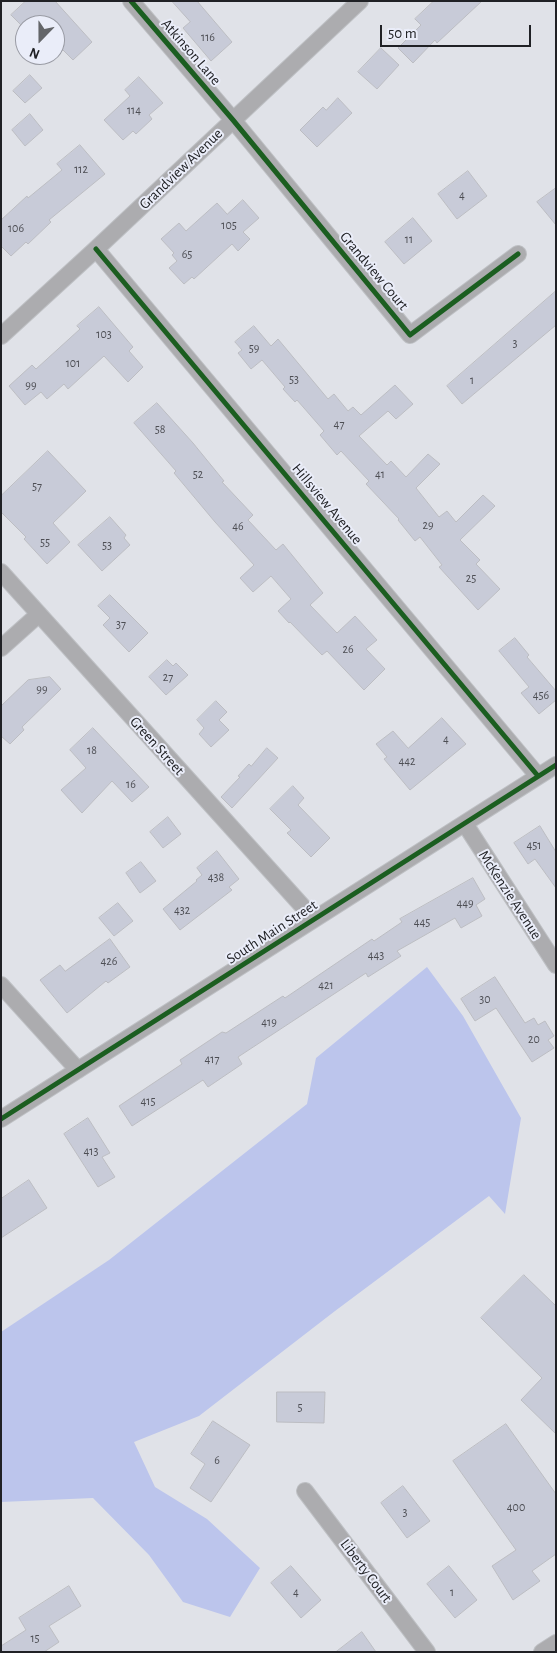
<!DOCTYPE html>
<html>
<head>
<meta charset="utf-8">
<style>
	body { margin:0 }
	#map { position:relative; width:557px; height:1653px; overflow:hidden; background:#e0e2e8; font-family:"Alegreya Sans",sans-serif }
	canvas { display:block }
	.frame { position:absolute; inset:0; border:2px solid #202125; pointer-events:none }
	.north { position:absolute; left:15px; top:15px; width:50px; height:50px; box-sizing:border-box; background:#eaedf9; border:1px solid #999ba4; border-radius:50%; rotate:202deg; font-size:14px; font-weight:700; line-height:20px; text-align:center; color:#202125 }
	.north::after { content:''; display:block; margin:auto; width:18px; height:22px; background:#636569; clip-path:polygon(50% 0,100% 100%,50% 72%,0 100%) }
	.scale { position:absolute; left:380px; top:25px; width:151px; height:22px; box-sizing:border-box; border:2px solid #202125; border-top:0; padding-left:6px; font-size:15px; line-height:18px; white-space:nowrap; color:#202125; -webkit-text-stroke:4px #eaedf9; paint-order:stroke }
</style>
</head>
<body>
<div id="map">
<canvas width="557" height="1653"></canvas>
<div class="frame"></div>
<div class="north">N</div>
<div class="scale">50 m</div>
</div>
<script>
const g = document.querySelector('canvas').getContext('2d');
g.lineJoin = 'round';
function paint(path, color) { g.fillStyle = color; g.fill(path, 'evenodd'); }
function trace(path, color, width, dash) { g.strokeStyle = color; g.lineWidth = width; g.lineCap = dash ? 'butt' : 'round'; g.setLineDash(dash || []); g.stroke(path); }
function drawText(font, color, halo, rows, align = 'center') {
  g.font = font + ' "Alegreya Sans",sans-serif'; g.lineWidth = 4; g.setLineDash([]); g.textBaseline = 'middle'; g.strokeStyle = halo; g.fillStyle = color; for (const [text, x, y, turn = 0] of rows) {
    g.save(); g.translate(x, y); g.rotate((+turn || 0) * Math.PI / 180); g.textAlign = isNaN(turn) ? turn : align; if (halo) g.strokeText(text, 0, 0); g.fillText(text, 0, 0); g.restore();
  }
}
paint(new Path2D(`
	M427 967 463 1016 521 1118 505 1214 489 1196 335 1311 199 1416 134 1442 155 1487 207 1519 260 1568 230 1617 183 1602 149 1555 93 1498 1 1502V1332L109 1260 307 1104 316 1058Z`), '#bcc5ec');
const building = new Path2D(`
	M26 1H55L92 42 73 60 63 50 53 59 49 55H55V25H25V29L11 15Z
	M172 1H197L232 42 211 61 183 28 190 22Z
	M434 1H482L437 43 435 40 413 63 398 48 421 25 415 19Z
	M381 48 399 65 377 89 358 72Z
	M30 75 42 88 25 103 13 91Z
	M139 77 163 103 149 115 152 119 136 134 133 131 123 140 104 120 130 96 125 90Z
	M338 98 352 113 317 147 300 130 323 107 326 110Z
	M30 114 43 130 25 146 12 130Z
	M80 145 105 174 49 220 51 222 28 244 26 242 11 256 1 246V220L27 196 28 198 62 170 57 164Z
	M468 171 487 196 457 219 438 194Z
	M556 188V225L537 202Z
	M243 200 259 218 243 232 250 239 238 251 232 244 194 279 192 277 184 284 169 268 177 261 172 255 174 253 161 239 179 223 186 231 217 203 227 214Z
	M413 218 432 241 404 264 385 242Z
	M556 291V325L462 404 447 386Z
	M99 307 133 347 129 351 143 367 128 382 104 356 68 389 64 384 47 399 41 392 25 405 9 386 32 365 36 369 80 329 77 326Z
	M254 326 271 346 278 339 328 399 334 394 348 411 353 407 361 415 395 385 413 404 396 419 388 411 359 436 387 465 391 461 406 477 428 454 440 464 416 488 439 517 447 511 456 522 483 495 495 506 460 540 480 560 476 564 500 589 478 610 439 567 442 565 420 537 415 541 398 520 399 519 366 484 369 481 341 451 337 455 320 435 324 431 297 400 295 402 283 389 285 387 262 360 251 369 238 353 242 350 235 342Z
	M157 403 193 443 224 481 222 482 253 515 248 520 276 550 283 544 323 593 310 605 337 633 355 616 377 640 366 649 385 669 364 690 327 651 322 655 290 622 289 623 278 611 291 599 271 576 253 592 240 578 254 565 215 522 174 473 176 471 134 423Z
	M48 451 86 491 53 523 70 542 47 564 24 539 26 537 1 512V496Z
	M110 517 126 535 124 538 130 545 102 571 78 545Z
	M110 595 148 633 129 652 103 625 110 618 98 606Z
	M515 638 529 655 527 657 556 691V700L539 714 521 693 529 687 499 651Z
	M167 660 173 666 176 663 188 675 166 695 149 677Z
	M50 677 61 689 22 727 24 730 10 744 1 736V706L28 680Z
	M216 701 227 712 219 720 229 730 211 747 199 734 204 728 197 720Z
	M442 718 466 744 410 790 384 759 387 757 376 744 393 731 408 748Z
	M93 728 149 787 132 802 112 781 82 813 61 790 86 768 70 750Z
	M267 748 278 758 232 808 221 797 240 777 238 776 249 764 251 766Z
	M293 786 304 798 298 805 330 838 311 857 287 833 291 830 270 809Z
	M168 817 181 834 163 848 150 832Z
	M540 826 556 852V888L535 859 528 864 514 843Z
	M217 851 239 879 229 887 232 890 180 930 163 909 197 881 196 880 202 875 197 868Z
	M141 862 156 881 140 893 126 873Z
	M473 878 485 899 476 905 482 916 461 928 455 918 397 951 401 956 368 977 366 973 238 1057 242 1064 208 1087 203 1080 132 1126 119 1106 182 1064 180 1060 222 1032 226 1033 283 996 285 998 372 939 374 941 402 922 400 919Z
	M118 903 133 921 114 936 99 918Z
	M110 939 130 967 108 983 106 981 67 1013 40 980 60 965 65 971Z
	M495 977 525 1023 534 1018 538 1025 545 1021 554 1036 548 1040 554 1048 532 1062 496 1008 475 1021 461 999Z
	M88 1118 110 1153 102 1157 115 1177 98 1187 64 1134Z
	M29 1180 47 1208 1 1238V1199Z
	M524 1275 556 1306V1434L521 1400 542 1378 481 1318Z
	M277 1392H325L324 1423 277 1422Z
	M213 1421 250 1445 211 1502 190 1488 205 1464 191 1454Z
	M506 1424 556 1494V1554L532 1571 540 1581 513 1600 492 1566 516 1550 453 1461Z
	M403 1486 430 1521 407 1538 381 1503Z
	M291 1566 321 1600 301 1618 271 1583Z
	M449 1566 477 1600 455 1618 427 1584Z
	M69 1586 81 1606 49 1626 59 1642 44 1652H1V1646L26 1630 19 1618Z
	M362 1632 376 1652H336Z`);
paint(building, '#c8cbd8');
trace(building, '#bcbdc2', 1);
const minor = new Path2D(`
	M131 1 233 120 410 335 518 254
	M96 249 538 776
	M1 336 96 249 360 1
	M1 572 314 919
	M1 648 39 614
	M465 824 556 965
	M1 985 78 1070
	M1 1119 556 765
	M305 1491 427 1652
	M542 1652 556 1643`);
trace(minor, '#bec0c4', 18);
trace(minor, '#acacaf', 16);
trace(new Path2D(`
	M131 1 233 120 410 335 518 254
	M96 249 538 776
	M1 1119 556 765`), '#1b5e20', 5);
drawText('12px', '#4d4e54', null, [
	["116",208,37],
	["114",134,110],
	["112",81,169],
	["4",462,195],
	["105",229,225],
	["106",16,228],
	["11",409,239],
	["65",187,254],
	["103",104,334],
	["3",515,343],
	["59",254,348],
	["101",73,363],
	["53",294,379],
	["1",472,380],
	["99",31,385],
	["47",339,424],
	["58",160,429],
	["52",198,474],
	["41",380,474],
	["57",37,486],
	["29",428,525],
	["46",238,526],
	["55",45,542],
	["53",107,545],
	["25",471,578],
	["37",121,624],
	["26",348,649],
	["27",168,677],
	["99",42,689],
	["456",541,695],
	["4",446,739],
	["18",92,750],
	["442",407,761],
	["16",131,784],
	["451",534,845],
	["438",216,877],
	["449",465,903],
	["432",182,910],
	["445",422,922],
	["443",376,955],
	["426",109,961],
	["421",326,985],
	["30",485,999],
	["419",269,1022],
	["20",534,1039],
	["417",212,1059],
	["415",148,1101],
	["413",91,1151],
	["5",300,1407],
	["6",217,1460],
	["400",516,1507],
	["3",405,1512],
	["4",296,1592],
	["1",452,1592],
	["15",35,1638]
]);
drawText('15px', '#202125', '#eaedf9', [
	["Atkinson Lane",191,52,49],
	["Grandview Avenue",181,169,-44],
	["Grandview Court",374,271,50],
	["Hillsview Avenue",327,504,50],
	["Green Street",157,746,48],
	["McKenzie Avenue",510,895,57],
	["South Main Street",272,932,-33],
	["Liberty Court",366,1571,53]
]);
</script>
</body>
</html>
